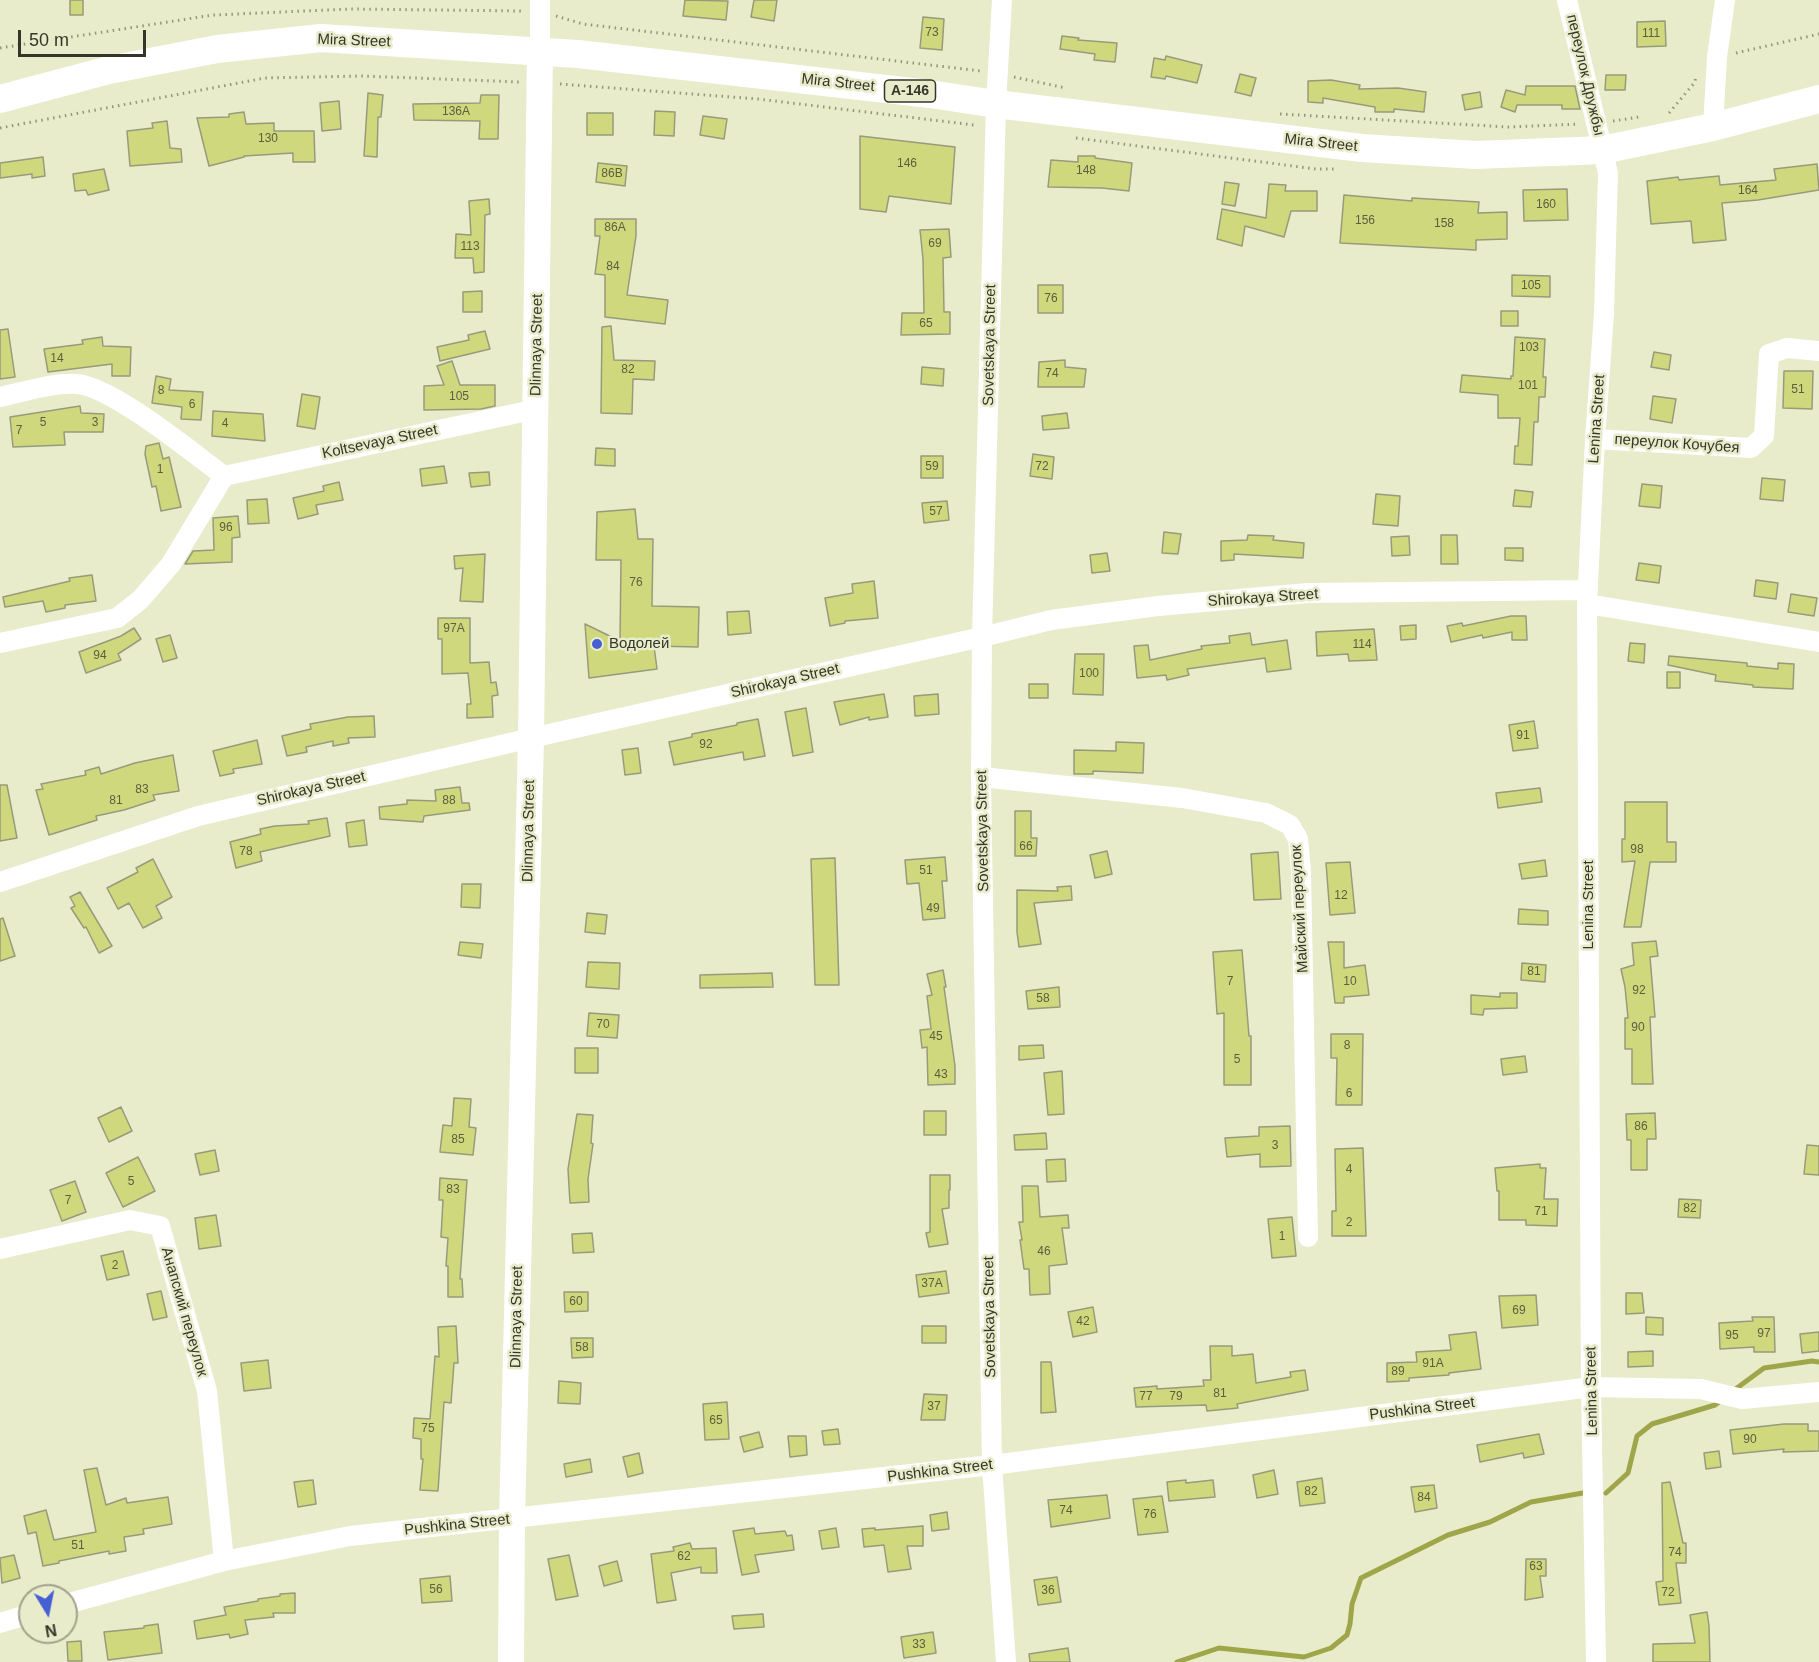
<!DOCTYPE html>
<html>
<head>
<meta charset="utf-8">
<style>
	body { margin:0 }
	#map { position:relative; width:1819px; height:1662px; overflow:hidden; background:#e8ecca; font-family:Helvetica,sans-serif }
	canvas { display:block }
	.north { position:absolute; left:18px; top:1584px; width:60px; height:60px; box-sizing:border-box; background:#e8ecca; border:2px solid #a0a38a; border-radius:50%; rotate:170deg; font-size:16px; font-weight:700; line-height:24px; text-align:center; color:#353629 }
	.north::after { content:''; display:block; margin:auto; width:21px; height:27px; background:#465fd3; clip-path:polygon(50% 0,100% 100%,50% 72%,0 100%) }
	.scale { position:absolute; left:18px; top:30px; width:128px; height:27px; box-sizing:border-box; border:3px solid #353629; border-top:0; padding-left:8px; font-size:18px; line-height:21px; white-space:nowrap; color:#353629; -webkit-text-stroke:4px #e8ecca; paint-order:stroke }
</style>
</head>
<body>
<div id="map">
<canvas width="1819" height="1662"></canvas>
<div class="north">N</div>
<div class="scale">50 m</div>
</div>
<script>
const g = document.querySelector('canvas').getContext('2d');
g.lineJoin = 'round';
function trace(path, color, width, dash) { g.strokeStyle = color; g.lineWidth = width; g.lineCap = dash ? 'butt' : 'round'; g.setLineDash(dash || []); g.stroke(path); }
function paint(path, color) { g.fillStyle = color; g.fill(path, 'evenodd'); }
function drawText(font, color, halo, rows, align = 'center') {
  g.font = font + ' Helvetica,sans-serif'; g.lineWidth = 5; g.setLineDash([]); g.textBaseline = 'middle'; g.strokeStyle = halo; g.fillStyle = color; for (const [text, x, y, turn = 0] of rows) {
    g.save(); g.translate(x, y); g.rotate((+turn || 0) * Math.PI / 180); g.textAlign = isNaN(turn) ? turn : align; if (halo) g.strokeText(text, 0, 0); g.fillText(text, 0, 0); g.restore();
  }
}
trace(new Path2D(`
	M1733 1391 1764 1368 1812 1361 1819 1362
	M1606 1493 1628 1473 1637 1436 1652 1424 1715 1405 1722 1400
	M1177 1662 1219 1648 1304 1657 1331 1648 1347 1635 1350 1624 1352 1604 1361 1578 1448 1535 1490 1522 1531 1502 1583 1493`), '#9fa64a', 5);
const building = new Path2D(`
	M70 0H83V15H70Z
	M685 0 728 1 726 20 683 16Z
	M754 0H777L774 21 751 17Z
	M923 17 944 19 942 50 920 48Z
	M1665 21 1666 46 1637 47V22Z
	M1062 36 1079 38 1078 40 1117 43 1115 62 1094 60 1095 54 1060 49Z
	M1166 56 1202 65 1197 83 1166 76 1165 79 1151 77 1154 58 1165 60Z
	M1240 74 1256 78 1251 96 1235 92Z
	M1606 75H1626L1625 90H1605Z
	M1331 80 1360 85 1359 89 1398 88 1426 92 1424 112 1394 109V112H1375V107L1323 98V103L1308 102V81Z
	M1526 86H1575L1580 109H1562V105H1517L1515 112 1501 107 1506 90 1525 95Z
	M1480 92 1482 107 1465 110 1462 95Z
	M368 93 383 95 381 117H378L377 157 364 156Z
	M481 95H499L498 139H479L480 121 414 120 413 104 480 103Z
	M339 101 341 129 322 131 320 103Z
	M655 111 675 112 674 136 654 135Z
	M244 112 246 124 274 123V131H314L315 162H293V153L244 156V157L209 166 197 118 229 117V114Z
	M587 113H613V135H587Z
	M703 116 727 119 724 139 700 135Z
	M167 121 170 148 181 149 182 162 130 166 127 131 153 128 152 123Z
	M860 136 955 147 951 204 889 196 886 212 860 209Z
	M1078 156H1095V158L1132 163 1129 191 1102 188 1048 187 1051 160 1078 162Z
	M43 157 45 176 32 178V174L0 178V163Z
	M598 163 627 166 625 186 596 182Z
	M1817 164 1819 190 1758 200 1722 203 1726 240 1693 243 1691 221 1651 224 1647 181 1678 177 1679 180 1719 176 1720 185 1776 180 1774 169Z
	M104 169 109 190 88 195 86 190 75 191 73 174Z
	M1225 182 1239 184 1235 206 1222 204Z
	M1269 184 1286 185 1285 191H1317V211H1291L1284 237 1245 226 1242 246 1217 239 1222 209 1266 218Z
	M1567 189 1568 220 1524 221 1523 190Z
	M1344 195 1412 201V198L1479 202 1478 213 1507 212V239L1476 240V250L1340 243Z
	M489 199 490 214 485 215 484 272 474 273 473 258H455L456 234 471 235 469 201Z
	M595 219H636V236L627 295 668 300 665 324 605 317V275L595 274 600 236H595Z
	M949 229 951 257 943 258 944 312H950V334L901 335 902 313H924L923 259 920 230Z
	M1512 275 1550 276V297L1512 296Z
	M1038 285H1063V313H1038Z
	M482 291V312H463V292Z
	M1501 311H1518V326H1501Z
	M611 326 614 360 655 361 654 380 633 379 632 414 601 413 602 327Z
	M8 329 15 377 0 379V330Z
	M485 331 490 349 440 361 437 347 469 340 468 335Z
	M102 337 103 346 131 347 130 376H112V364L48 372 44 349 83 344 82 340Z
	M1515 337 1545 339 1543 377H1546L1545 397H1539L1538 422H1534L1532 465 1514 464 1515 446H1518L1520 418H1498V395L1460 392 1462 375 1511 379V376H1513Z
	M1654 352 1671 355 1669 370 1651 367Z
	M1065 360V367L1086 369 1084 387H1038L1039 362Z
	M452 361 460 385H495V406L481 409 424 410V386L444 385 437 366Z
	M922 367 944 369 943 386 921 384Z
	M1784 371H1813L1812 409 1783 408Z
	M156 376 171 379 169 390 203 392 201 420 181 419 182 407 152 403Z
	M302 394 320 397 315 429 297 426Z
	M1653 396 1676 399 1672 423 1650 419Z
	M80 406 81 413 104 414 103 432H64L65 445 13 447 10 417Z
	M213 411 263 414 265 441 212 436Z
	M1067 413 1069 428 1043 430 1042 416Z
	M159 443 163 459 169 457 181 507 161 511 156 486 152 487 145 454 146 446Z
	M596 448 615 449V466L595 465Z
	M1033 454 1054 457 1052 479 1030 476Z
	M921 456H943V478H921Z
	M444 466 447 483 422 486 420 469Z
	M489 472 490 485 471 487 469 473Z
	M1762 478 1785 480 1783 501 1760 499Z
	M339 482 343 500 316 505 318 514 298 519 293 498 324 491 323 486Z
	M1642 484 1662 486 1660 508 1639 506Z
	M1515 490 1533 492 1531 507 1513 506Z
	M1376 494 1400 496 1398 526 1373 524Z
	M267 499 269 523 248 524 247 500Z
	M947 501 949 520 924 523 922 503Z
	M635 509 638 539H653L652 606 699 607 698 647 654 646 657 669 589 678 585 624 620 641 621 560H596L597 512Z
	M238 516 240 537 232 538V562L185 564 193 551 214 550 213 518Z
	M1164 532 1181 534 1178 554 1162 553Z
	M1248 535 1274 536 1273 540 1304 543 1303 558 1234 554V560L1221 561V541L1247 540Z
	M1441 535H1457L1458 564H1441Z
	M1409 536 1410 555 1392 556 1391 537Z
	M1505 548H1523V561L1505 560Z
	M1107 553 1110 571 1092 573 1090 555Z
	M485 554 483 602 460 601 463 568 455 569 454 556Z
	M1639 563 1661 566 1659 583 1636 580Z
	M92 575 96 601 65 605V608L46 612 43 601 5 607 3 597 70 581 69 578Z
	M1756 580 1778 583 1776 599 1754 596Z
	M874 581 878 618 845 621V623L830 626 825 598 853 593 852 584Z
	M1791 594 1817 598 1814 616 1788 612Z
	M749 611 751 633 728 635 727 612Z
	M1511 616H1526L1527 640H1512V632L1483 638 1482 635 1451 642 1447 626 1462 623 1463 626Z
	M438 618H470V663L489 662 491 683 496 682 498 695 492 696 493 717 467 718V704H471L468 673 442 674V639H438Z
	M1416 625V639L1401 640 1400 626Z
	M134 628 141 639 118 654 121 660 86 673 79 652 121 636Z
	M1374 629 1377 660 1349 661 1348 654 1317 656 1316 632Z
	M1250 633 1252 645 1287 640 1291 669 1267 672 1265 658 1187 669 1189 675 1167 680 1166 675 1137 678 1134 646 1148 645 1150 660 1202 649 1201 646 1230 643 1229 636Z
	M170 635 177 658 163 662 156 639Z
	M1630 643 1645 644 1644 663 1628 661Z
	M1075 654H1104L1103 695 1073 694Z
	M1669 656 1747 663V666L1778 669V663L1794 664 1793 689 1753 687V685L1715 681 1716 675 1668 665Z
	M1667 672H1680V688H1667Z
	M1029 684H1048V698H1029Z
	M884 694 888 717 869 720V717L840 725 834 702Z
	M938 694 939 714 915 716 914 696Z
	M806 708 813 752 793 756 785 712Z
	M374 716 375 737 348 738 349 743 333 746V741L306 747 307 752 287 756 282 736 311 729 310 724 348 717Z
	M758 719 765 756 744 760 743 752 674 765 669 742 692 737V734L737 725V723Z
	M1534 721 1538 748 1513 751 1509 725Z
	M257 740 262 764 233 769 234 773 220 776 213 751Z
	M1116 742 1144 743 1143 773 1093 771V774H1074V750L1116 751Z
	M638 748 641 773 625 775 622 750Z
	M173 755 179 791 153 795 155 800 124 810 96 816 97 820 49 835 36 790 43 789 41 784 86 775 85 771 99 767 101 774 135 763Z
	M0 785H7L17 838 0 841Z
	M460 787 462 803H469L470 810 424 816 423 822 380 819 379 807 407 804V800L436 801 435 790Z
	M1540 788 1542 802 1498 808 1496 793Z
	M1625 802H1667V842H1676V862H1650L1641 927H1624L1635 861 1622 862V839H1625Z
	M1015 811H1031V838H1037L1036 856H1015Z
	M327 818 330 836 260 852 262 861 236 868 230 842 261 834 260 829 275 826 309 824 308 821Z
	M364 820 367 845 349 847 346 823Z
	M1107 851 1112 874 1095 878 1090 855Z
	M1278 852 1281 899 1254 900 1251 854Z
	M945 857 947 881H942L945 918 923 920 919 883 907 884 905 860Z
	M835 858 839 985H815L811 859Z
	M153 859 172 897 156 906 162 918 143 928 129 903 118 909 107 888 138 872 136 868Z
	M1545 860 1547 876 1522 879 1519 864Z
	M1350 862 1355 913 1330 915 1326 863Z
	M462 884H481L480 908 461 907Z
	M1071 886 1072 900 1034 903 1041 944 1019 947 1017 932V890L1058 891 1057 887Z
	M80 892 112 946 99 953 86 927 84 928 71 908 75 906 70 897Z
	M1519 909 1548 911V925L1518 924Z
	M587 913 607 915 605 934 585 932Z
	M3 918 15 956 0 961V919Z
	M1656 941 1658 956 1650 957 1655 1017H1650L1653 1084H1632V1049H1625V1018H1628L1625 987 1621 969 1634 965 1632 943Z
	M460 942 483 944 481 958 458 955Z
	M1328 942H1344V968L1365 965 1369 995 1344 997V1003H1335Z
	M1242 950 1249 1036H1251V1085H1224V1013L1217 1014 1213 952Z
	M588 962 620 963 619 989 586 987Z
	M1522 963 1546 965 1545 982 1521 980Z
	M943 970 946 987H944L955 1066V1084L928 1085 927 1047 922 1048 920 1030 931 1029 927 996 932 995 927 974Z
	M772 973 773 987 700 988V975Z
	M1059 987 1060 1007 1028 1009 1026 991Z
	M1500 993H1517V1008L1484 1009 1483 1015 1471 1014V995L1500 997Z
	M589 1013 619 1015 617 1038 587 1036Z
	M1331 1034H1363L1362 1105H1336L1337 1058H1331Z
	M1043 1045 1044 1058 1019 1060V1046Z
	M575 1048H598V1073H575Z
	M1525 1056 1527 1072 1503 1075 1501 1059Z
	M1062 1071 1064 1114 1048 1115 1044 1073Z
	M454 1098 471 1099 469 1127 476 1128 473 1155 440 1152 443 1125 452 1126Z
	M121 1107 132 1131 109 1142 98 1118Z
	M924 1111H946V1135H924Z
	M1655 1113 1656 1139H1647V1170H1631V1140H1627L1626 1114Z
	M577 1114 593 1115 591 1143 593 1144 588 1179 589 1202 570 1203 568 1169Z
	M1290 1126 1291 1166 1260 1167V1154L1227 1157 1225 1138 1259 1136V1127Z
	M1046 1133 1047 1149 1015 1150 1014 1135Z
	M1807 1145 1819 1146V1175L1804 1174Z
	M1363 1148 1366 1236H1332V1211H1336L1335 1149Z
	M215 1150 219 1171 200 1175 195 1154Z
	M138 1157 155 1191 123 1207 106 1173Z
	M1065 1159 1066 1181 1047 1182 1046 1160Z
	M1540 1164V1168H1546L1544 1199H1558L1557 1226 1526 1225V1220H1499V1191H1497L1495 1168Z
	M930 1175H950V1190H949V1208L942 1209 948 1244 929 1247 926 1233 930 1232Z
	M440 1178 467 1180 460 1279H462L463 1297H448V1266H446L448 1238 441 1237 443 1200H439Z
	M75 1181 86 1212 62 1221 50 1190Z
	M1022 1186H1038L1040 1217 1068 1215 1069 1228H1062L1067 1264 1049 1266 1050 1294 1030 1295 1029 1269H1024L1020 1240H1022L1019 1222H1023Z
	M1679 1199 1701 1200 1700 1218 1678 1217Z
	M216 1215 221 1246 199 1249 195 1218Z
	M1292 1217 1296 1256 1272 1258 1268 1219Z
	M592 1233 594 1252 573 1253 572 1234Z
	M123 1251 129 1275 107 1280 101 1256Z
	M946 1271 949 1293 919 1297 916 1275Z
	M161 1291 167 1317 153 1320 147 1294Z
	M564 1292H588V1311L565 1312Z
	M1626 1293H1642L1644 1313 1626 1314Z
	M1536 1295 1538 1325 1502 1328 1499 1296Z
	M1093 1307 1097 1332 1073 1337 1068 1312Z
	M1646 1317 1663 1318V1335L1646 1334Z
	M1752 1317H1774L1775 1352H1754V1347L1720 1349 1719 1323 1753 1321Z
	M456 1326 458 1363H454L451 1403 444 1402 438 1491 420 1490 423 1459H421V1439L413 1438 414 1418 430 1419 435 1356 439 1357 438 1327Z
	M922 1326H946V1343H922Z
	M1476 1332 1481 1369 1449 1373V1375L1409 1378V1381L1387 1382V1363L1417 1362 1416 1352 1451 1350 1449 1335Z
	M1819 1332V1351L1802 1353 1800 1334Z
	M571 1338H593V1357L572 1358Z
	M1210 1346H1232V1356L1253 1354 1256 1383 1291 1377 1290 1372 1305 1370 1308 1390 1237 1404 1238 1408 1207 1411 1206 1405 1136 1407 1134 1388 1157 1386V1389L1204 1386 1203 1380H1211Z
	M1653 1351V1366L1628 1367V1352Z
	M268 1360 271 1388 244 1391 241 1363Z
	M1041 1362H1051L1056 1412 1041 1413Z
	M559 1381 581 1383 580 1404 558 1403Z
	M924 1394 947 1395 945 1420H921Z
	M727 1402 729 1439 705 1440 703 1404Z
	M1784 1424H1808V1431H1819V1451L1783 1452 1784 1449 1733 1454 1730 1430Z
	M838 1429 840 1444 824 1445 822 1431Z
	M759 1432 763 1447 744 1452 740 1437Z
	M1539 1434 1544 1454 1524 1458 1523 1453 1480 1462 1477 1445Z
	M788 1436H806L807 1455 790 1457Z
	M1719 1451 1721 1467 1706 1469 1704 1453Z
	M639 1453 643 1473 628 1477 623 1457Z
	M590 1459 592 1472 566 1477 564 1464Z
	M97 1468 106 1505 126 1498 127 1503 168 1497 172 1524 143 1529 144 1534 124 1537 126 1551 109 1554V1551L59 1561V1563L43 1566 36 1532 28 1534 24 1516 46 1510 54 1540 96 1532 84 1470Z
	M1274 1470 1278 1494 1257 1498 1253 1475Z
	M1322 1478 1325 1503 1300 1506 1297 1482Z
	M313 1480 316 1504 298 1507 294 1482Z
	M1186 1480V1483L1213 1480 1215 1497 1169 1501 1167 1482Z
	M1670 1482 1683 1543H1686V1563H1676L1681 1603 1659 1605 1656 1582 1663 1581 1662 1483Z
	M1434 1485 1437 1508 1415 1512 1411 1487Z
	M1107 1495 1110 1518 1051 1527 1048 1500Z
	M1162 1496 1168 1532 1138 1535 1133 1499Z
	M947 1512 949 1529 932 1531 930 1515Z
	M923 1526V1546H907L911 1569 888 1572 884 1545 864 1547 862 1529 875 1528V1530Z
	M754 1528 755 1534 785 1531 787 1536 792 1535 794 1550 755 1555 759 1572 742 1575 733 1531Z
	M836 1528 839 1547 822 1549 819 1531Z
	M690 1543 692 1549 716 1548 717 1573H701V1567L671 1573 676 1600 657 1603 651 1554 674 1551 673 1547Z
	M14 1555 20 1578 2 1583 0 1558Z
	M569 1555 578 1596 556 1600 548 1559Z
	M1526 1559H1546V1576H1540L1543 1597 1525 1600Z
	M617 1561 622 1581 604 1586 599 1566Z
	M450 1576 452 1601 422 1603 420 1579Z
	M1057 1577 1061 1602 1038 1605 1034 1580Z
	M295 1593V1613H273L274 1617 245 1620 248 1634 230 1638 229 1634 197 1639 194 1621 226 1615 224 1607 258 1601V1599L280 1596V1594Z
	M1707 1612 1709 1626 1710 1662H1653V1644L1695 1643 1690 1615Z
	M763 1614 764 1627 734 1629 732 1616Z
	M158 1624 162 1653 108 1660 104 1632 144 1628V1626Z
	M933 1632 936 1653 904 1658 901 1637Z
	M81 1641 82 1661H68L67 1642Z
	M1068 1648 1070 1662H1030L1029 1654Z`);
paint(building, '#d0d87d');
trace(building, '#989b7b', 1.5);
trace(new Path2D(`
	M556 16 583 24 981 71
	M0 48 213 15 352 9 523 11
	M1736 53 1819 34
	M1014 77 1066 88
	M560 84 758 99 974 125
	M1669 113 1695 82 1696 75
	M1280 114 1508 127 1579 124
	M1613 121 1639 117
	M0 128 265 78 362 76 520 82
	M1076 138 1316 169H1337`), '#93967e', 3, [1.5, 4.5]);
trace(new Path2D(`
	M540 0V50
	M1002 0 996 104 982 637 981 777 992 1465 1006 1662
	M1567 0 1608 173 1604 313 1595 439 1587 604 1591 1387 1596 1662
	M1713 127 1717 57 1725 0
	M0 397C23 392 54 382 77 384 111 386 193 453 224 476
	M1595 439 1751 448 1764 436 1769 354 1787 348 1819 351
	M1587 604 1819 642
	M0 643 117 618 140 600 171 564 224 476 537 409
	M981 777 1182 798 1266 813 1290 825 1298 839 1301 871 1308 1237
	M0 882 198 816 531 738 982 637 1051 620 1158 606 1308 593 1587 590
	M0 1249 130 1220 160 1226 207 1391 224 1561
	M66 1604 224 1561 350 1536 992 1465 1591 1387 1701 1389 1742 1399 1819 1392
	M0 1623 30 1614`), '#fff', 20);
trace(new Path2D(`
	M511 1662 512 1519 531 738 540 50`), '#fff', 26);
trace(new Path2D(`
	M0 99 109 70 217 49 321 38 578 54 930 94 996 104 1362 148 1476 155 1602 150 1713 127 1819 99`), '#fff', 28);
for (const [x, y, r, color] of [
	[597,644,6,"#465fd3"]
]) { const dot = new Path2D(); dot.arc(x, y, r, 0, 2 * Math.PI); g.fillStyle = color; g.fill(dot); trace(dot, '#e8ecca', 2); }
drawText('12px', '#5c5e3e', null, [
	["73",932,33],
	["111",1651,34],
	["136А",456,112],
	["130",268,139],
	["146",907,164],
	["148",1086,171],
	["86В",612,174],
	["164",1748,191],
	["160",1546,205],
	["156",1365,221],
	["158",1444,224],
	["86А",615,228],
	["69",935,244],
	["113",470,247],
	["84",613,267],
	["105",1531,286],
	["76",1051,299],
	["65",926,324],
	["103",1529,348],
	["14",57,359],
	["82",628,370],
	["74",1052,374],
	["101",1528,386],
	["51",1798,390],
	["8",161,391],
	["105",459,397],
	["6",192,405],
	["5",43,423],
	["3",95,423],
	["4",225,424],
	["7",19,431],
	["59",932,467],
	["72",1042,467],
	["1",160,470],
	["57",936,512],
	["96",226,528],
	["76",636,583],
	["97А",454,629],
	["114",1362,645],
	["94",100,656],
	["100",1089,674],
	["91",1523,736],
	["92",706,745],
	["83",142,790],
	["81",116,801],
	["88",449,801],
	["66",1026,847],
	["98",1637,850],
	["78",246,852],
	["51",926,871],
	["12",1341,896],
	["49",933,909],
	["81",1534,972],
	["7",1230,982],
	["10",1350,982],
	["92",1639,991],
	["58",1043,999],
	["70",603,1025],
	["90",1638,1028],
	["45",936,1037],
	["8",1347,1046],
	["5",1237,1060],
	["43",941,1075],
	["6",1349,1094],
	["86",1641,1127],
	["85",458,1140],
	["3",1275,1146],
	["4",1349,1170],
	["5",131,1182],
	["83",453,1190],
	["7",68,1201],
	["82",1690,1209],
	["71",1541,1212],
	["2",1349,1223],
	["1",1282,1237],
	["46",1044,1252],
	["2",115,1266],
	["37А",932,1284],
	["60",576,1302],
	["69",1519,1311],
	["42",1083,1322],
	["97",1764,1334],
	["95",1732,1336],
	["58",582,1348],
	["91А",1433,1364],
	["89",1398,1372],
	["81",1220,1394],
	["77",1146,1397],
	["79",1176,1397],
	["37",934,1407],
	["65",716,1421],
	["75",428,1429],
	["90",1750,1440],
	["82",1311,1492],
	["84",1424,1498],
	["74",1066,1511],
	["76",1150,1515],
	["51",78,1546],
	["74",1675,1553],
	["62",684,1557],
	["63",1536,1567],
	["56",436,1590],
	["36",1048,1591],
	["72",1668,1593],
	["33",919,1645]
]);
for (const [x, y, w] of [
	[910,91,51]
]) { const box = new Path2D(); box.roundRect(x - w / 2, y - 11, w, 22, 4.5); g.fillStyle = '#e8ecca'; g.fill(box); trace(box, '#353629', 1.5); }
drawText('bold 14px', '#353629', null, [
	["А-146",910,91]
]);
drawText('15px', '#353629', '#e8ecca', [
	["Mira Street",354,41,2],
	["переулок Дружбы",1585,75,77],
	["Mira Street",838,83,6],
	["Mira Street",1321,143,6],
	["Dlinnaya Street",537,345,-89],
	["Sovetskaya Street",990,345,-89],
	["Lenina Street",1597,419,-86],
	["Koltsevaya Street",380,442,-12],
	["переулок Кочубея",1677,444,4],
	["Shirokaya Street",1263,598,-4],
	["Shirokaya Street",785,681,-13],
	["Shirokaya Street",311,789,-13],
	["Dlinnaya Street",529,831,-89],
	["Sovetskaya Street",983,831,-91],
	["Lenina Street",1589,905,-90],
	["Майский переулок",1300,909,-93],
	["Анапский переулок",184,1312,74],
	["Dlinnaya Street",517,1317,-89],
	["Sovetskaya Street",990,1317,-91],
	["Lenina Street",1592,1391,-91],
	["Pushkina Street",1422,1409,-7],
	["Pushkina Street",940,1471,-7],
	["Pushkina Street",457,1525,-6]
]);
drawText('15px', '#353629', '#e8ecca', [
	["Водолей",609,644]
], 'left');
</script>
</body>
</html>
